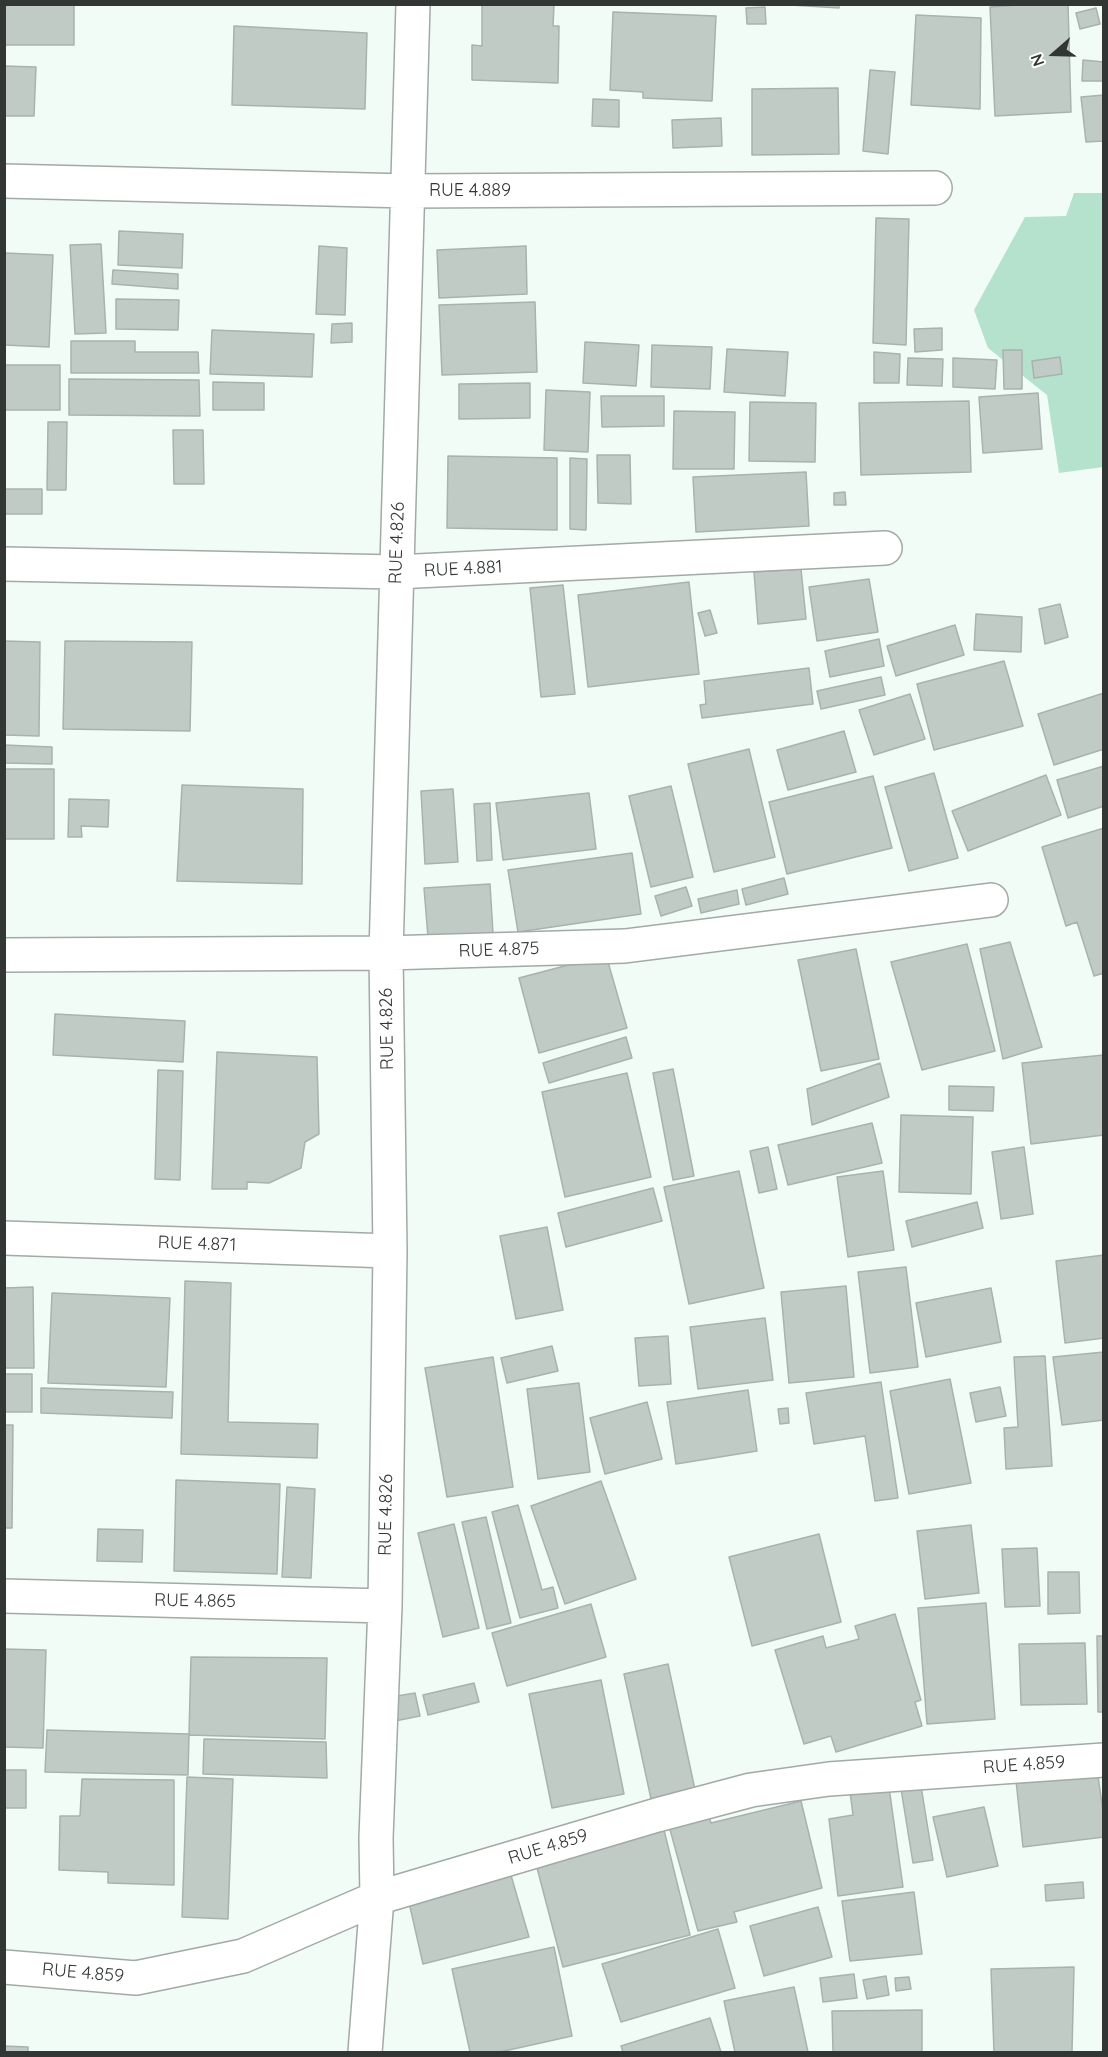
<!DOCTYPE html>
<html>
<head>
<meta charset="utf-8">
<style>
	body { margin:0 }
	#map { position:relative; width:1108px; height:2057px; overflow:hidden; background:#f2fcf7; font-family:Quicksand,sans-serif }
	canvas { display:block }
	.frame { position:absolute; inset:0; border:6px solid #323634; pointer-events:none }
	.north { position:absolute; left:1024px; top:24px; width:60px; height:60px; -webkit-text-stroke:4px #fff; paint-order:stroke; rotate:250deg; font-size:16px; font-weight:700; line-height:24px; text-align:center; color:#323634 }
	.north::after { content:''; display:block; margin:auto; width:21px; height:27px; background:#323634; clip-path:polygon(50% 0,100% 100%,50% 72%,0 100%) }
</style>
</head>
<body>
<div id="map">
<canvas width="1108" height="2057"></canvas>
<div class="frame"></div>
<div class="north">N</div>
</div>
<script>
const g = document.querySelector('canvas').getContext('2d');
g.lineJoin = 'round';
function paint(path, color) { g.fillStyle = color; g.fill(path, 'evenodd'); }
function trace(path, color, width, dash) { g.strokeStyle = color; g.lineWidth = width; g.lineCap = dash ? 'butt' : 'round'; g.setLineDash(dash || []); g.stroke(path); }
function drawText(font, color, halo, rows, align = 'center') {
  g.font = font + ' Quicksand,sans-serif'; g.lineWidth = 4.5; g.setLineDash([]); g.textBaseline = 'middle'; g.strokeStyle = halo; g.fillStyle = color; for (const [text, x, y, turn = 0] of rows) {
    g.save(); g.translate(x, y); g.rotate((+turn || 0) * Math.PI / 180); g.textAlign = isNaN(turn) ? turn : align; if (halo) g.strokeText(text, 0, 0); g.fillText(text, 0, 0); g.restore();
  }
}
paint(new Path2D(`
	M1074 193H1103V467L1059 473 1047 395 988 348 974 310 1025 217 1066 216Z`), '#b5e2cd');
const building = new Path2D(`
	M4 4H74V45H4Z
	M482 4 554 5 553 26H559L558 83 472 80V45L482 46Z
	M775 4H839V8Z
	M1032 4H1068L1071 112 995 116 990 7Z
	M765 7 766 24H747L746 8Z
	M1096 8 1100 24 1080 29 1076 13Z
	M613 12 716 16 712 101 643 98V92L610 90Z
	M916 15 981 18 980 109 911 105Z
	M234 26 367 33 365 109 232 105Z
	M1083 60 1104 62V81H1082Z
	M4 66 36 67 34 116H4Z
	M870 70 895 72 888 154 863 151Z
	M838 88 839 154 752 155V89Z
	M1104 95V141L1086 142 1081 97Z
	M593 99 619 100V127L592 126Z
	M721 118 722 146 673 148 672 120Z
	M876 218 909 219 906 345 873 343Z
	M119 231 183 234 182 268 118 265Z
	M101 244 106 333 75 334 70 245Z
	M319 246 347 248 345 315 316 314Z
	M526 246 527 294 439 298 437 250Z
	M4 253 53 255 49 347 4 345Z
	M113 270 178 274V289L112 284Z
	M116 299 179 300 178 330 116 329Z
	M535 302 537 372 442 375 439 305Z
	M352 323V342L331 343 332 324Z
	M942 328V350L915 352 914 329Z
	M212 330 314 334 312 377 210 374Z
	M71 341H135V352H198L199 373H71Z
	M585 342 639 345 636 386 583 383Z
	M652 345 712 347 710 389 651 387Z
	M727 349 788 352 785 396 724 392Z
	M1003 350H1022V389H1004Z
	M874 352 900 354 899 383H874Z
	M1060 357 1062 374 1034 378 1032 361Z
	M908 358 943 359 942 386 907 385Z
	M953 358 997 360 995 389 953 387Z
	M4 365H60V410H4Z
	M69 379 199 380 200 416 69 415Z
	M213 382 264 383V410H213Z
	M530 383V418L459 419V384Z
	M546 390 590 392 588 452 544 450Z
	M1038 393 1042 449 983 453 979 397Z
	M601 396H664V426L602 427Z
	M969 401 971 472 861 475 859 403Z
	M750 402 816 403 815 462 749 461Z
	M674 411 735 412 734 469H673Z
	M48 422H67L66 490H47Z
	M173 430H203L204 484H174Z
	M597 455H630L631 504 598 503Z
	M448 456 557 458V530L447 528Z
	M570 458 587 459 586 530 570 529Z
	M806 472 809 526 696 532 693 477Z
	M4 489H42V514H4Z
	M845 492 846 505H834V493Z
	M801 569 806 619 758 624 754 572Z
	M869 579 878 632 817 641 809 587Z
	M689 582 699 674 588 687 578 595Z
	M563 585 575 694 541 697 530 588Z
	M1060 604 1068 637 1045 644 1039 609Z
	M710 610 717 633 705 636 698 613Z
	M976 614 1022 617 1021 652 974 650Z
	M955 625 964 655 896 676 887 646Z
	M879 639 884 666 830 677 825 651Z
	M4 641 40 642 39 736 4 735Z
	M65 641 192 642 190 731 63 729Z
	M1004 661 1023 726 934 750 917 684Z
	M809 668 813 704 702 718 700 705 706 704 704 681Z
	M881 677 885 695 821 709 817 691Z
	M1104 693V749L1054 765 1038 714Z
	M910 694 925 739 874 755 859 710Z
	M844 731 856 772 788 790 777 750Z
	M4 745 52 747V764L4 763Z
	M749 749 775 857 714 872 688 764Z
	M1104 766V806L1068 818 1057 780Z
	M4 769H54V839H4Z
	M934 773 958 858 909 871 885 787Z
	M1046 775 1061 815 968 851 952 811Z
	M873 776 892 848 787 874 769 802Z
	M182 785 303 789 302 884 177 881Z
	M671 786 693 877 651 887 629 796Z
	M453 789 458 862 425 864 421 791Z
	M589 793 596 849 503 860 496 803Z
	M69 799 109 800 108 827 81 826 82 837H68Z
	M490 803 492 860 477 861 474 804Z
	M1104 828V973L1094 976 1077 922 1066 926 1042 847Z
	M632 853 641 914 518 932 508 870Z
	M784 878 788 894 746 905 742 889Z
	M490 884 493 933 428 937 424 888Z
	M686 887 692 906 661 916 655 896Z
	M737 890 739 904 701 913 698 899Z
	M1010 942 1042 1047 1003 1059 980 949Z
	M967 944 995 1051 922 1070 891 962Z
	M856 949 879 1059 821 1071 798 960Z
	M606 955 627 1028 539 1053 519 978Z
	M55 1014 185 1021 183 1062 53 1055Z
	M626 1037 632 1058 549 1083 543 1063Z
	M217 1052 317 1057 319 1134 305 1142 301 1168 269 1183 247 1182V1189H212Z
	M1104 1055V1135L1031 1144 1022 1063Z
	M880 1063 889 1097 812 1125 807 1089Z
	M673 1069 694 1176 673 1180 653 1073Z
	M158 1070 183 1071 180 1180 155 1179Z
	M627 1073 651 1177 565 1197 542 1092Z
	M949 1086 994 1087 993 1111 949 1110Z
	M901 1115 973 1117 971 1194 899 1192Z
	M872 1123 882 1163 788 1185 778 1145Z
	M768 1147 777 1189 759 1193 750 1151Z
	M1024 1147 1033 1214 1001 1219 992 1152Z
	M739 1171 764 1288 689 1304 664 1187Z
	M883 1171 894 1250 848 1257 837 1177Z
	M653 1188 662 1221 566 1247 558 1213Z
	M977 1202 983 1228 912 1247 906 1221Z
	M547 1227 563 1310 516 1319 500 1236Z
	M1104 1255V1338L1065 1343 1056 1261Z
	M906 1267 918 1367 870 1373 858 1272Z
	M185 1281 231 1283 228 1422 318 1424 317 1458 181 1454Z
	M846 1286 854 1377 789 1383 781 1292Z
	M33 1287 34 1368H4V1288Z
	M991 1288 1001 1342 926 1357 916 1303Z
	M52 1293 170 1298 166 1387 48 1383Z
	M765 1318 773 1380 698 1389 690 1327Z
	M668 1336 671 1384 639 1386 635 1338Z
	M552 1346 558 1371 507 1383 501 1358Z
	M1104 1352V1420L1062 1425 1053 1357Z
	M1045 1356 1052 1466 1006 1469 1004 1428 1018 1427 1014 1357Z
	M493 1357 513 1487 447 1497 425 1368Z
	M4 1374H32V1412H4Z
	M950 1379 971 1483 909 1494 890 1391Z
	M881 1382 898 1498 875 1501 865 1436 814 1444 806 1393Z
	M579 1383 590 1472 538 1479 527 1389Z
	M1000 1387 1006 1416 976 1422 970 1393Z
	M41 1388 173 1392 172 1418 41 1413Z
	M748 1390 757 1451 676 1464 667 1402Z
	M647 1402 662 1459 605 1474 590 1418Z
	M788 1408 789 1423 780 1424 778 1409Z
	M4 1425H13L12 1528H4Z
	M176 1480 280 1484 277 1574 174 1571Z
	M601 1481 636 1579 565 1604 531 1506Z
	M287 1487 315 1489 311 1578 282 1577Z
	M518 1505 542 1590 553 1587 558 1608 520 1618 492 1512Z
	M486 1517 511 1623 487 1629 462 1522Z
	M454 1524 479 1628 443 1637 418 1533Z
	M971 1525 979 1593 925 1599 917 1531Z
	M98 1529 143 1530 142 1562 97 1561Z
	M819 1534 841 1622 752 1646 729 1557Z
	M1037 1548 1040 1606 1005 1607 1002 1549Z
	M1048 1572H1079L1080 1613 1048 1614Z
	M986 1603 995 1719 927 1724 918 1608Z
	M591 1604 606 1657 507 1686 492 1633Z
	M895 1614 921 1700 915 1702 922 1726 836 1752 831 1736 804 1744 775 1650 823 1636 826 1648 859 1639 855 1626Z
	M1097 1636H1104V1712H1098Z
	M1085 1643 1087 1704 1021 1705 1019 1644Z
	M4 1649 46 1650 43 1748 4 1747Z
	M191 1657 327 1658 325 1739 189 1735 188 1775 45 1772 47 1730 189 1734Z
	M668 1664 697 1799 653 1808 624 1674Z
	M601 1680 624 1794 552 1808 529 1694Z
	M474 1683 479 1702 428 1715 423 1695Z
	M415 1693 420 1716 390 1722 385 1698Z
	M204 1739 326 1742 327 1778 203 1774Z
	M1096 1762 1104 1818V1837L1023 1847 1015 1771Z
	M4 1770H26V1808H4Z
	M187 1777 233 1779 228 1919 182 1917Z
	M82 1779 174 1780V1885L108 1883V1872L59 1870 60 1816H80Z
	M888 1780 903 1887 838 1896 829 1819 853 1815 849 1784Z
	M921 1786 933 1860 913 1863 901 1789Z
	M801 1801 822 1888 734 1912 737 1922 698 1931 669 1826 708 1814 711 1823Z
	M984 1807 998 1866 947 1877 933 1817Z
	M664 1830 690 1935 563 1967 536 1864Z
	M510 1872 529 1937 423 1964 408 1898Z
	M1083 1882 1084 1898 1046 1901 1045 1885Z
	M914 1892 922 1954 850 1961 842 1901Z
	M818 1907 832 1957 764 1976 750 1926Z
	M718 1929 735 1988 621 2022 602 1964Z
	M554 1947 572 2036 500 2052H470L452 1969Z
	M1074 1967 1072 2052H994L991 1969Z
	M854 1974 857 1998 823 2002 820 1978Z
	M886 1976 889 1995 867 1999 863 1980Z
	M909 1977 911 1989 896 1991 895 1978Z
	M794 1987 808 2052H735L724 2001Z
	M922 2010V2052H833L832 2011Z
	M710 2018 721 2052H623L621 2046Z
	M4 2046 28 2047V2052H4Z`);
paint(building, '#c1cbc6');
trace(building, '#a8b2ae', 1.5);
const minor = new Path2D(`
	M4 181 408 191 935 188
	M4 564 396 572 885 548
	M4 955 386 953 625 946 991 900
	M4 1238 390 1251
	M4 1596 385 1606
	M4 1967 136 1978 243 1956 377 1898 657 1815 751 1790 829 1779 1104 1760
	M365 2052 377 1898 376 1838 385 1606 390 1251 386 953 413 4`);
trace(minor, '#a1aaa6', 36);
trace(minor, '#fff', 33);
drawText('18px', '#323634', '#fff', [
	["RUE 4.889",470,191],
	["RUE 4.826",397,543,-88],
	["RUE 4.881",463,569,-3],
	["RUE 4.875",499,950,-2],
	["RUE 4.826",387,1029,-91],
	["RUE 4.871",197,1244,2],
	["RUE 4.826",386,1515,-89],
	["RUE 4.865",195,1601,1],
	["RUE 4.859",1024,1765,-4],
	["RUE 4.859",548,1847,-17],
	["RUE 4.859",83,1973,5]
]);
</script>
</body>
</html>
